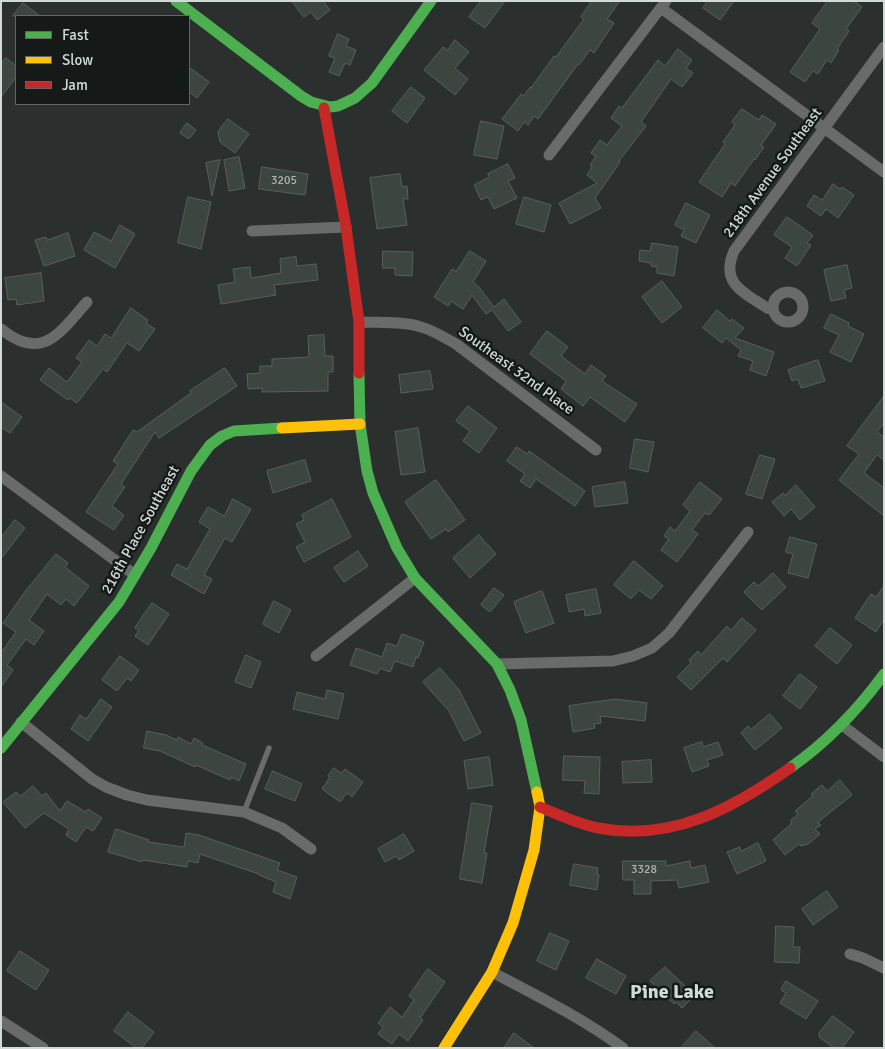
<!DOCTYPE html>
<html>
<head>
<meta charset="utf-8">
<style>
	body { margin:0 }
	#map { position:relative; width:885px; height:1049px; overflow:hidden; background:#2b302f; font-family:Signika,sans-serif }
	canvas { display:block }
	.frame { position:absolute; inset:0; border:2px solid #d2d9d7; pointer-events:none }
	.legend { position:absolute; left:15px; top:15px; width:175px; height:90px; box-sizing:border-box; background:#151a18; border:1px solid #616664; margin:0; padding:6px 9px; list-style:none; font-size:15px; color:#d2d9d7 }
	.legend li { display:flex; align-items:center; gap:10px; height:25px }
	.legend b { width:25px; border:1px solid #616664 }
</style>
</head>
<body>
<div id="map">
<canvas width="885" height="1049"></canvas>
<div class="frame"></div>
<ul class="legend">
<li><b style="height:6px;background:#4caf50"></b>Fast</li>
<li><b style="height:6px;background:#ffc107"></b>Slow</li>
<li><b style="height:6px;background:#c62828"></b>Jam</li>
</ul>
</div>
<script>
const g = document.querySelector('canvas').getContext('2d');
g.lineJoin = 'round';
function paint(path, color) { g.fillStyle = color; g.fill(path, 'evenodd'); }
function trace(path, color, width, dash) { g.strokeStyle = color; g.lineWidth = width; g.lineCap = dash ? 'butt' : 'round'; g.setLineDash(dash || []); g.stroke(path); }
function drawText(font, color, halo, rows, align = 'center') {
  g.font = font + ' Signika,sans-serif'; g.lineWidth = 5; g.setLineDash([]); g.textBaseline = 'middle'; g.strokeStyle = halo; g.fillStyle = color; for (const [text, x, y, turn = 0] of rows) {
    g.save(); g.translate(x, y); g.rotate((+turn || 0) * Math.PI / 180); g.textAlign = isNaN(turn) ? turn : align; if (halo) g.strokeText(text, 0, 0); g.fillText(text, 0, 0); g.restore();
  }
}
const building = new Path2D(`
	M292 1H325L324 2 330 10 317 20 311 12 304 17Z
	M481 1H505L485 28 469 17Z
	M592 1H620L607 19 614 23 594 53 590 50 579 65 578 64 538 119 534 116 528 125 524 122 518 131 502 119 521 94 524 96 530 87 531 88 554 56 556 57 584 19 581 17Z
	M708 1H734L720 20 703 8Z
	M828 1H854L862 7 846 29 849 31 837 49 839 50 831 63 827 60 818 74 813 71 805 82 790 72 820 29 812 23Z
	M23 3 40 16H13Z
	M338 34 349 39 346 46 356 50 350 65 345 63 339 76 329 72 335 58 329 56Z
	M455 40 469 52 455 68 468 79 455 95 424 70 443 47 447 50Z
	M678 49 692 60 686 68 693 73 682 87 671 79 641 122 646 126 619 161 620 162 595 198 601 208 570 224 559 203 597 183 587 175 592 167 590 165 596 156 591 153 600 140 607 145 622 126 611 118 619 106 622 108 658 60 665 66Z
	M6 58 16 66V77L1 97V64Z
	M189 67 209 82 197 98 189 92Z
	M411 87 425 98 407 123 392 111Z
	M742 109 759 120 762 115 776 124 761 145 764 147 755 160 754 159 735 186 731 183 722 197 699 182 725 144 723 142 735 125 732 122Z
	M228 119 249 134 235 153 220 142 218 132Z
	M481 121 504 126 497 159 474 155Z
	M187 123 196 130 189 139 180 133Z
	M239 157 245 188 229 191 224 160Z
	M220 160 212 196 206 163Z
	M508 164 515 178 508 181 517 198 494 209 488 197 481 200 474 185 489 177 488 174Z
	M262 167 308 174 305 195 259 189Z
	M400 174 402 187 407 186 408 199H403L407 225 377 229 370 178Z
	M833 184 840 189 842 187 854 195 838 218 826 209 821 216 807 206 814 195 822 200Z
	M188 197 211 202 201 249 178 243Z
	M524 197 551 205 544 232 516 224Z
	M686 203 710 215 696 243 681 236 684 230 675 225Z
	M787 217 813 235 807 243 811 245 797 266 785 258 792 247 774 235Z
	M120 225 135 234 115 268 84 250 94 232 111 241Z
	M68 233 75 256 44 266 35 240 46 237 47 240Z
	M652 243 678 247 674 276 657 273V267L651 266V263L639 261 640 250 650 251Z
	M383 251 413 252 412 276 395 275V268H383Z
	M470 251 486 261 473 282 478 286 494 307 504 299 521 322 508 331 492 310 486 314 472 295 463 309 451 301 448 306 434 297 452 269 456 271Z
	M296 257 297 266 316 264 318 280 274 285 276 295 221 304 218 285 235 282 233 269 250 267 251 278 281 273 280 259Z
	M847 265 852 288 844 290 846 298 831 301 824 270Z
	M41 273 44 301 17 305 16 299 8 300 5 278Z
	M662 281 682 307 662 323 642 297Z
	M131 308 148 320 146 323 155 329 139 351 127 343 107 372 103 369 77 403 70 398 68 400 40 380 49 368 67 382 82 362 76 358 89 340 97 346 105 334 111 338Z
	M717 310 730 321 732 319 744 328 735 338 774 352 766 376 750 370 753 361 738 356 741 350 726 338 722 343 703 328Z
	M831 314 849 323 848 326 864 334 851 362 830 352 839 335 824 328Z
	M547 331 568 347 561 356 585 374 591 365 606 376 602 381 637 404 625 422 590 397 583 406 561 389 566 381 530 354Z
	M324 335 325 356H333V372H328V391L262 392V388L248 389 247 374 260 373V366H272V359L309 357 308 336Z
	M818 360 825 381 801 388 798 379 792 381 788 370Z
	M225 368 237 386 159 438 155 432 121 484 125 487 112 506 124 515 114 530 86 512 118 464 113 461 133 430 137 432 191 393 190 391Z
	M430 371 433 389 401 393 399 375Z
	M884 396V423L877 432 884 437V460L877 455 864 473 884 488V516L839 480 859 454 847 446Z
	M1 402 22 417 10 433 1 427Z
	M468 406 497 428 479 453 463 441 470 431 456 421Z
	M418 428 425 472 401 475 395 432Z
	M635 439 654 442 648 472 630 468Z
	M517 447 527 454 529 451 585 491 575 506 536 479 530 488 520 481 525 474 507 461Z
	M760 455 775 459 762 499 746 494Z
	M305 460 311 481 273 493 267 471Z
	M436 480 465 520 448 532 446 529 431 539 405 502Z
	M625 482 628 503 595 507 592 487Z
	M700 482 722 499 709 515 705 513 692 530 698 534 677 562 661 550 669 539 664 536 670 527 675 531 690 511 683 505Z
	M796 485 815 507 800 520 791 509 784 516 772 502 783 493 785 495Z
	M233 499 251 509 232 542 225 538 204 575 212 579 204 594 171 575 177 564 187 569 210 529 199 522 208 507 224 516Z
	M332 499 351 537 304 562 296 547 305 542 296 524 304 520 302 515Z
	M15 520 25 528 1 559V538Z
	M479 535 496 554 470 578 453 558Z
	M790 537 817 544 808 578 788 573 793 554 786 552Z
	M358 551 368 566 344 582 334 568Z
	M56 554 68 563 65 567 89 586 74 606 66 599 61 605 47 594 29 620 44 631 34 645 26 639 7 665 13 670 1 687V653L16 632 3 623 24 593Z
	M634 561 663 586 651 599 639 590 631 599 614 585Z
	M773 573 786 587 762 610 744 592 754 582 758 586Z
	M884 586V619L876 632 855 618 871 594 876 597Z
	M494 588 504 595 490 612 481 605Z
	M596 589 601 613 585 616 584 609 569 612 566 595Z
	M542 591 554 623 526 633 514 602Z
	M274 601 291 610 279 633 263 624Z
	M152 603 169 614 148 645 135 636 139 630 135 628Z
	M742 618 756 630 727 662 723 658 691 690 677 677 691 663 689 660 698 651 701 655 727 626 731 630Z
	M830 628 852 645 837 664 815 646Z
	M402 634 424 642 418 658 416 657 413 667 395 661 390 672 380 668 377 674 350 665 356 648 382 657 387 643 397 646Z
	M246 655 261 662 251 688 235 682Z
	M120 656 139 670 131 681 127 678 117 691 102 680Z
	M440 668 459 690 481 733 464 741 449 711 423 682Z
	M800 674 817 687 800 709 783 696Z
	M327 690 344 694 338 719 293 709 297 692 325 699Z
	M101 699 112 707 88 741 71 729 80 715 86 719Z
	M616 699 647 703 645 721 600 716 601 723 594 724 595 728 573 732 569 706Z
	M770 714 782 728 755 750 741 733 748 726 751 729Z
	M147 731 166 735 177 740 178 737 191 744 194 738 203 743 202 745 246 764 239 781 231 777 230 780 196 765 195 767 160 751 144 748Z
	M702 742 703 747 718 742 723 755 707 760 709 766 692 772 684 748Z
	M564 756 600 757 599 794 584 793 585 781 563 780Z
	M489 757 493 785 468 789 464 761Z
	M651 760 652 782 623 783 622 762Z
	M334 768 341 773 345 769 363 782 352 797 347 793 340 802 322 789 330 777 328 776Z
	M273 771 302 784 295 801 265 789Z
	M840 780 852 795 818 822 821 825 815 829 820 834 808 844 801 846 799 844 785 855 773 840 792 823 790 821 798 814 795 811 813 796 811 794 822 785 827 791Z
	M33 786 42 796 46 793 60 811 67 801 86 812 88 809 102 818 93 831 86 827 76 842 66 835 69 829 44 813 25 828 3 802 16 792 20 796Z
	M472 803 492 806 484 853H487L482 883 460 879Z
	M116 829 149 840 148 842 184 847 186 833 199 835 280 863 277 870 297 877 290 899 273 892 276 882 259 875V874L200 854 198 863 188 861 187 867 143 860 142 862 108 852Z
	M404 834 414 851 399 860 396 856 385 862 378 849Z
	M758 843 766 861 737 874 727 852 740 847 741 851Z
	M623 861H666V866L690 861 691 868 705 865 709 882 679 888 677 880 651 881V894H634V880H623Z
	M574 864 598 868 597 874 599 875 597 890 570 885Z
	M827 891 838 907 813 925 802 909Z
	M776 926 794 927 793 947H800L799 963 775 962Z
	M550 933 569 941 556 970 537 961Z
	M20 951 49 970 36 990 7 971Z
	M597 959 626 976 616 994 586 978Z
	M665 967 695 995 682 1008 676 1002 674 1004 650 981Z
	M428 969 445 982 420 1018 423 1020 408 1041 399 1034 392 1044 378 1034 383 1027 378 1023 390 1007 402 1017 414 1000 409 996Z
	M786 981 818 1001 806 1019 780 1003 786 993 781 990Z
	M128 1012 154 1032 142 1048H136L114 1031Z
	M833 1016 854 1032 842 1048H834L819 1037V1033Z
	M696 1031 715 1048H681Z
	M514 1033 534 1048H504Z`);
paint(building, '#3d4541');
trace(building, '#5a5e5c', 1);
trace(new Path2D(`
	M244 812 269 748`), '#686b6a', 5.5);
trace(new Path2D(`
	M661 8 884 172
	M549 155 666 1
	M252 231 346 227
	M773 307a15 15 0 1 1 30 0a15 15 0 1 1-30 0Z
	M772 309 767 308C743 292 720 283 734 251L884 47
	M359 322C379 323 402 321 421 327 433 330 445 338 456 344L596 450
	M1 329C43 363 60 332 87 302
	M1 476 135 575
	M316 656 415 578
	M497 664 613 661 633 656 652 648 669 633 748 532
	M21 722 92 779 106 787 127 795 147 800 244 812 282 828 311 849
	M842 725 884 757
	M850 954 863 958 884 968
	M492 972C536 995 582 1018 623 1048
	M1 1021 43 1048`), '#686b6a', 11);
trace(new Path2D(`
	M176 1 301 96 311 102 330 107 338 106 355 98 372 83 431 1
	M359 373 360 424 367 471 373 493 397 548 415 578 497 664 510 690 521 720 537 792
	M1 748 119 602 151 548 191 471 210 445 222 436 234 431 282 428
	M790 768C827 742 857 711 884 674`), '#4caf50', 11);
trace(new Path2D(`
	M282 428 360 424
	M444 1048 492 972 513 923 534 850 540 807 537 792`), '#ffc107', 11);
trace(new Path2D(`
	M324 108 346 227 359 322V373
	M540 807C559 815 578 824 598 828 671 842 732 809 790 768`), '#c62828', 11);
drawText('12px', '#adb4b2', null, [
	["3205",284,181],
	["3328",644,870]
]);
drawText('15px', '#d2d9d7', '#151a18', [
	["218th Avenue Southeast",773,173,-54],
	["Southeast 32nd Place",516,371,36],
	["216th Place Southeast",141,530,-61]
]);
drawText('bold 20px', '#d2d9d7', '#151a18', [
	["Pine Lake",672,993]
]);
</script>
</body>
</html>
